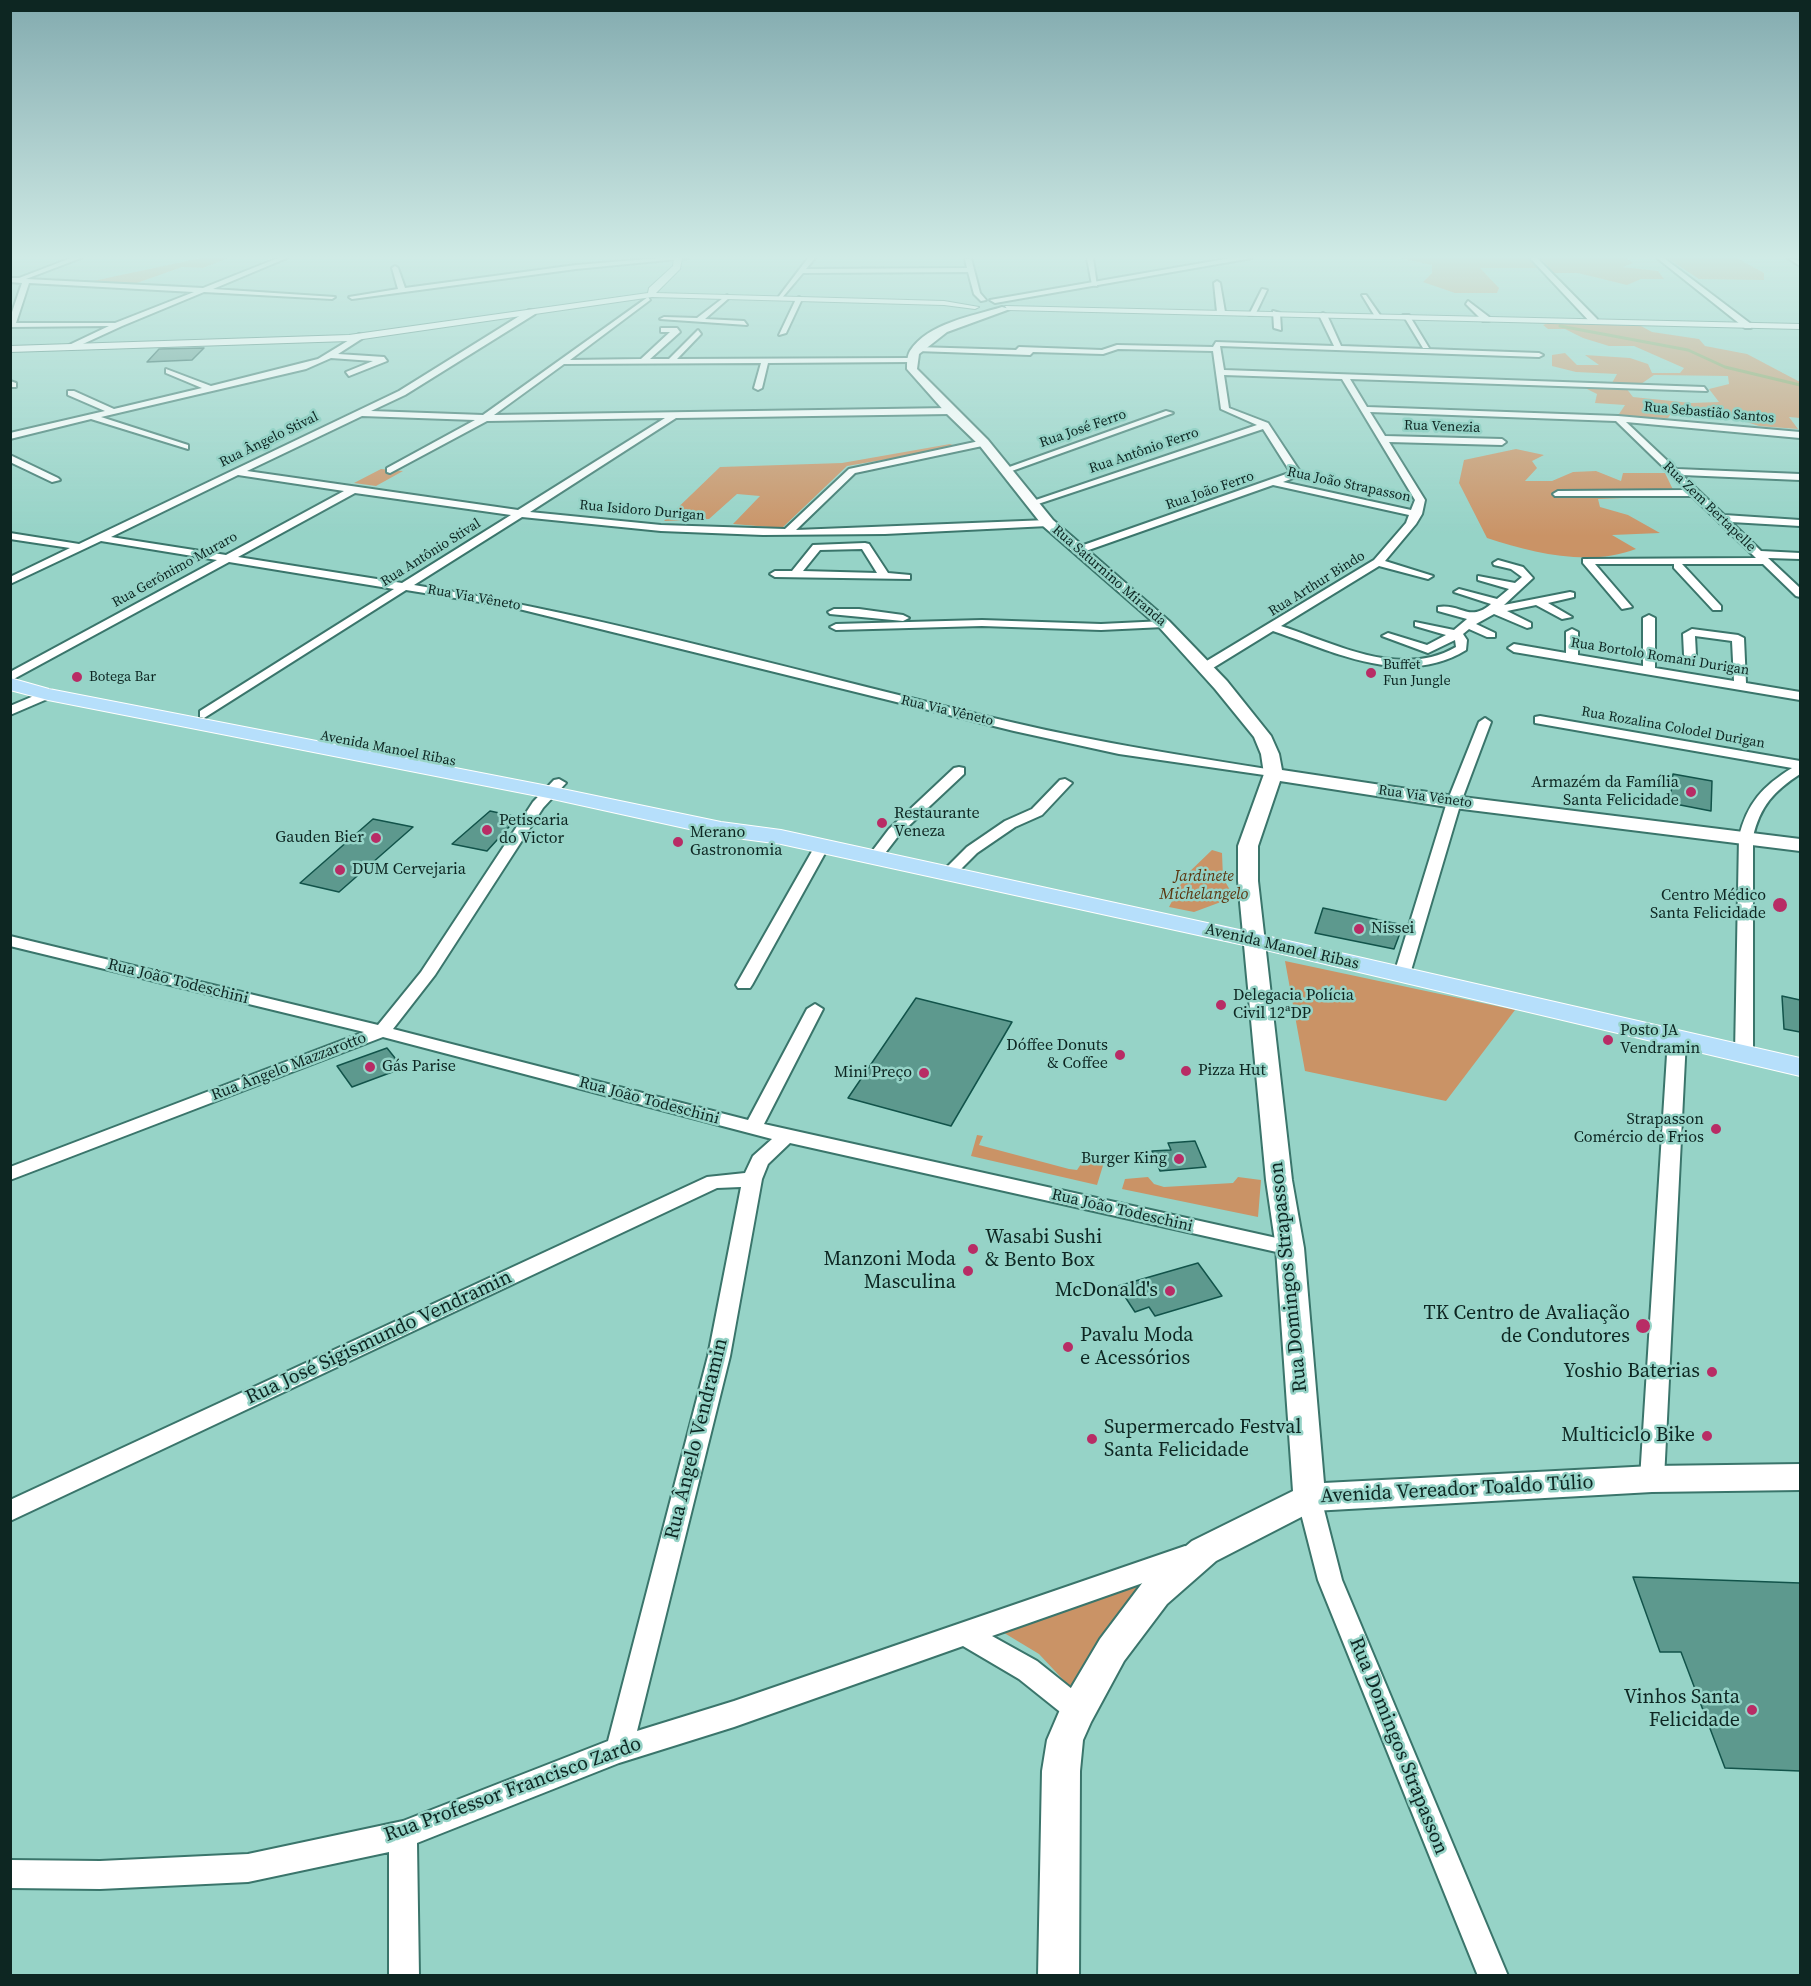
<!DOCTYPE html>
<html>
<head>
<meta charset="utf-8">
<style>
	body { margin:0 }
	#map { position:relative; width:1811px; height:1986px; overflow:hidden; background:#96d3c7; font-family:"Source Serif 4",serif }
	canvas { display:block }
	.frame { position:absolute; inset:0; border:12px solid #0d2622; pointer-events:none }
</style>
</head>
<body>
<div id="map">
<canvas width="1811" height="1986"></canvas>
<div class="frame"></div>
</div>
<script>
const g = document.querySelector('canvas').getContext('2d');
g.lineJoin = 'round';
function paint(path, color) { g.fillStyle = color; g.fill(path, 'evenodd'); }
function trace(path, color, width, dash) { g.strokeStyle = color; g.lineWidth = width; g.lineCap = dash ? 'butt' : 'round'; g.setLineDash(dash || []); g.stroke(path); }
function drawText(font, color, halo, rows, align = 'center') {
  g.font = font + ' "Source Serif 4",serif'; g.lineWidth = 5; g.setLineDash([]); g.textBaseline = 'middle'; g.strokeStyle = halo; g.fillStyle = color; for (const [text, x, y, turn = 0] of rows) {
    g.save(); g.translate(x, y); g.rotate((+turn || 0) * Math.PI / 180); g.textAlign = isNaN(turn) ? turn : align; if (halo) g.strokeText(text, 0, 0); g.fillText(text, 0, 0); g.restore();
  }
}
paint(new Path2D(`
	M201 258H228L203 268 182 267 134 284 93 281Z
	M1398 258H1528L1538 268H1480L1499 288 1497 293H1455L1423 282 1432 273V265Z
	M1540 258H1626L1633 263 1623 267 1658 271 1664 279H1641L1627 285 1578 273H1554Z
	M1667 258H1737L1764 273V280L1699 279Z
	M1548 323 1641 326 1652 332 1699 339 1705 346 1747 354 1800 382V418L1789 417 1798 429 1759 426 1710 410 1674 409 1668 418 1617 417 1625 405 1595 403 1597 394 1577 384 1626 388 1633 397 1691 403 1719 402 1709 389 1729 384 1728 376 1654 375 1641 384 1612 383 1617 374 1576 372 1552 366V355L1565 353 1577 365H1599L1585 355 1630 358 1648 364 1652 373H1680L1684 368 1634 346H1609L1583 338 1565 329H1548L1543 325Z
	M950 444 958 447 847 466 782 528 733 524 760 496 737 494 709 519 664 521 720 467 842 463Z
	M1516 449 1544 455 1532 461 1537 468 1525 481H1552L1573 472 1596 471 1621 481 1623 473H1665L1676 496 1598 499 1600 507 1628 515 1660 533 1612 535 1636 549C1589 567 1533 553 1487 538L1459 483 1464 460Z
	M381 469 403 471 376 486 354 483Z
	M1212 850 1222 853 1223 878 1230 890 1229 899 1194 912 1169 907 1185 876Z
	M1285 961 1515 1010 1446 1101 1305 1071Z
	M977 1135 983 1136 979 1145 1069 1169 1077 1170 1087 1155 1105 1159 1097 1185 971 1156Z
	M1148 1177 1154 1184 1164 1187 1233 1183 1238 1177 1261 1180 1258 1217 1122 1189 1125 1179Z
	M1169 1566 1116 1622 1070 1687 1039 1654 996 1628Z`), '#ca9366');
trace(new Path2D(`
	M1560 326 1688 350 1725 367 1800 385`), '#8c9d59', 3);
const building = new Path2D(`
	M204 348 192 360 147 362 159 349Z
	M1673 774 1712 781 1711 811 1670 803Z
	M490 811 518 817 487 851 452 844Z
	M373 819 413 827 339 892 300 883Z
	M1323 908 1403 925 1394 949 1315 933Z
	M1782 996 1800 1000V1032L1784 1029Z
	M916 998 1012 1022 951 1126 848 1098Z
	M387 1048 403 1068 352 1087 337 1066Z
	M1195 1141 1206 1167 1160 1171 1152 1151 1171 1150 1168 1143Z
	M1198 1263 1222 1296 1155 1316 1149 1307 1135 1312 1118 1286Z
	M1633 1577 1800 1583V1771L1725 1768 1681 1652H1660Z`);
paint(building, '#5d998e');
trace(building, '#12534a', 1.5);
const minor = new Path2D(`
	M71 258H81L26 279 203 288 278 258H287L213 289 335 297 332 299 204 292 122 326 72 349 69 345 109 326 10 327V318L22 283 10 282V278H19ZM29 283 194 292 115 323H16Z
	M660 258H688L576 269 352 299 349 297 398 289 392 268 395 266 398 268 405 288 576 265Z
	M808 258H815L806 269 967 268 965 259 971 258 980 293 986 300 981 301 974 294 968 272 803 273 781 299H777Z
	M1087 258H1093L1097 286 1092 285Z
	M1530 258H1537L1597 319V323H1591Z
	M1657 258H1664L1751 324V328H1745Z
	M1788 258 1800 261V266Z
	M1217 281 1220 283 1225 312 1221 314 1217 312 1214 283Z
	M1262 289 1267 290 1255 315H1249Z
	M727 295 729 298 705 319 744 321 747 325 660 319 664 317 697 318Z
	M1362 295H1366L1382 318H1376Z
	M648 297 650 300 570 360 641 359 670 332H661V328H677L680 332 650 359H669L698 330 701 334 677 359 911 358 915 360 911 362 768 363 762 388 758 390 754 388 761 363 564 364 494 415 950 408 954 411 950 414 676 418 530 512 661 525 785 529 849 469 984 440 988 443 987 445 855 473 796 530 1048 520 1053 523 1048 526 885 534 763 535 661 531 522 517 414 585C617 618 815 677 1015 723 1100 743 1186 756 1273 770L1280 774 1278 777 1119 754 1014 731 511 607 406 590 204 718 200 717V711L394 589 229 562 10 681V672L217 560 101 541 10 584V577L70 548 10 539V533L79 544 399 391 529 310H535V314L405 395 371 411 483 415ZM362 416 475 420 387 468V472L390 473 487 421 665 418 518 510 247 471ZM238 475 344 491 226 555 111 537ZM355 493 511 515 402 583 238 557Z
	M799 297 802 299 786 333 779 335 796 299Z
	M1468 301 1489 317V321H1483L1466 304Z
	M1273 311 1280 313 1281 330 1274 328Z
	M1323 313 1327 315 1341 346 1539 353 1543 355 1539 357 1220 346 1224 370 1704 387 1707 391 1350 379 1367 407 1618 416 1800 432V438L1626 422 1676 469 1800 474V480L1682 475 1724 515 1800 520V526L1731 522 1761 551 1800 553V559L1768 558 1800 588V597L1796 596 1763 564H1682L1721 606V610H1713L1674 568V564H1595L1632 607 1622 609 1583 563V559L1756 558 1692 496H1555L1553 494 1558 491 1687 490 1616 421 1370 412 1385 436 1502 439 1506 442 1502 445 1389 442 1425 500 1422 514 1416 524 1385 561 1433 576 1428 579 1379 566 1281 626C1336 644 1401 679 1456 647L1455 640 1428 653 1382 636 1388 633 1427 645 1446 635 1415 626V622L1454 630 1467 619 1438 611V607C1461 603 1469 623 1491 604L1454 592 1459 589 1497 599 1509 589 1478 580V576L1515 583 1522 577 1511 569 1494 565 1493 563 1498 560 1523 567 1533 578 1504 605 1570 592 1574 593V597L1548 603 1572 617 1562 619 1536 605 1507 611 1531 623V627L1527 628 1494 614 1476 624 1495 633V637H1487L1469 629 1463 634 1467 640 1466 650C1404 688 1335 652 1273 631L1208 671H1200V665L1374 560 1406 523 1409 515 1273 485 1083 552H1075V548L1289 473V470L1263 429 1035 505 1027 503 1257 425 1221 409 1213 351 1118 349 1103 354 1033 352 1030 355 917 351 913 349 917 347 1016 350 1019 347 1102 350 1117 345 1213 347 1216 342 1334 346 1319 315ZM1224 375 1342 379 1415 500 1411 510 1283 482 1296 477 1299 470 1268 423 1229 408Z
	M1403 315H1409L1429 348H1423Z
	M359 334 366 336 338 354 384 357 387 361 349 376 346 372 373 361 331 358 306 369 101 417 188 445V449L91 419 10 439V433L105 411 68 395V391H74L114 409 202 388 166 373V369L211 386 318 359Z
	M10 381 16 383V387H10Z
	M1166 411 1173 413 1009 472 1001 470Z
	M10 455 58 478 60 480 52 482 10 462Z
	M865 543 869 544 888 573 910 575V579L775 577 770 574 775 571H792L813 545ZM862 549 877 573 803 571 820 550Z
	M834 609H859L903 615 909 618 903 621 830 614 828 612Z
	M1649 615 1655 618V668L1734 681 1732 641 1695 636 1696 655 1690 659 1684 655 1683 634 1692 629 1738 635 1744 638 1746 683 1800 692V700L1514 652 1508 648 1514 644 1566 653V632L1572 629 1578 632V655L1643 666V618Z
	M982 620 1101 624 1164 621 1170 624 1164 627 1101 630 982 626 836 630 830 627 836 624Z
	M48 690 52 691V697L10 715V706Z
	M1540 716 1800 761V774C1774 791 1760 806 1753 837V1054L1750 1058 1744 1059 1735 1054 1739 837C1747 803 1763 786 1792 768L1535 723V717Z
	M1485 718 1491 722 1461 802 1410 974 1408 977H1396L1394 974 1447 802 1479 722Z
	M959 767 964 768V774L899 835 879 861H869L867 858 889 829 954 768Z
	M559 779 566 783 543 808 435 975 393 1029 748 1120 807 1009 815 1004 823 1009 764 1124 1290 1241 1297 1243 1300 1248 1297 1253 1290 1255 790 1143 768 1164 762 1179 730 1356 637 1731 734 1701 1185 1546 1194 1549 1197 1557 1194 1565 992 1636 1037 1661 1087 1701 1091 1710 1087 1719 1078 1723 1069 1719 1019 1679 963 1646 734 1727 619 1763 417 1843 419 1976H389V1852L248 1882 100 1889 10 1888V1860L100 1861 248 1854 403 1821 608 1741 708 1356 741 1187 717 1188 10 1521V1500L707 1177 745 1173 753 1156 772 1139 383 1037 10 1180V1167L364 1032 10 946V936L378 1025 421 972 533 802 554 780Z
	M1065 779 1072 783 1042 815 1015 827 977 853 953 877H943L941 874 943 871 967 847 1005 821 1032 809 1060 780Z
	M822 842 829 846 752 985 750 988H738L736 985 815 846Z
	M1677 1034 1686 1039 1664 1479 1660 1486 1652 1489 1644 1486 1640 1479 1668 1039Z
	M1309 1488 1317 1491 1321 1498 1342 1580 1508 1976H1478L1318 1580 1297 1498 1301 1491Z`);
const tertiary = new Path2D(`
	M674 258H682L680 269 656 293 944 301 979 307 975 309 944 305 652 297 349 341 10 352V346L349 335 648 293 649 288 673 266Z
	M1005 306 1800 324V329L1008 310Z`);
const secondary = new Path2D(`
	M1231 258H1252L995 303 990 300Z
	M1002 307 1010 309 947 332 919 354 917 369 988 440 1053 520 1169 621 1227 681 1271 736 1279 754 1282 770 1454 796 1800 839V851L1454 808 1280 781 1258 846V881L1292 1180 1304 1248 1324 1483 1652 1466 1800 1464V1490L1652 1492 1313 1511 1216 1561 1167 1604 1124 1661 1091 1722 1083 1740 1080 1771 1079 1976H1038L1042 1771 1047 1740 1065 1698 1100 1639 1143 1582 1192 1541 1293 1491 1276 1248 1266 1180 1238 881V846L1264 774 1261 754 1254 737 1215 689 1159 627 1043 526 980 446 946 413 907 369C907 363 907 356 910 351 928 323 973 316 1002 307Z`);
const primary = new Path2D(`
	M10 678 49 689 548 786 721 822 781 830 1253 933 1800 1058V1076L1253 947 781 844 721 836 548 798 48 700 10 690Z`);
trace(minor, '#3a756b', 4);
trace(tertiary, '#3a756b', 2);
trace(secondary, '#3a756b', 4);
trace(primary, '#fff', 2);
paint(minor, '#fff');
paint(tertiary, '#fff');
paint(secondary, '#fff');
paint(primary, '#b6dffb');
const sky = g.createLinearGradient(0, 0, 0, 536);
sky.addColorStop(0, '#83abaf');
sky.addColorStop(0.48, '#d0ebe6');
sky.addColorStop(1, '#d0ebe600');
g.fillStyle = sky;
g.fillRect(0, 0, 1811, 536);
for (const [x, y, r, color] of [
	[1371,673,6,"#b82c65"],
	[77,677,6,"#b82c65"],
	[1691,792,6,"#b82c65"],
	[882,823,6,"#b82c65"],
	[487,830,6,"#b82c65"],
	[376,838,6,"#b82c65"],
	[678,842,6,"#b82c65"],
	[340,870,6,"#b82c65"],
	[1780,905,8,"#b82c65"],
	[1359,929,6,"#b82c65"],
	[1221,1005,6,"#b82c65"],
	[1608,1040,6,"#b82c65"],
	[1120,1055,6,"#b82c65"],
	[370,1067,6,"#b82c65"],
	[1186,1071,6,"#b82c65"],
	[924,1073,6,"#b82c65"],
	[1716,1129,6,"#b82c65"],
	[1179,1159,6,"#b82c65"],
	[973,1249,6,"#b82c65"],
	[968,1271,6,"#b82c65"],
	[1170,1291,6,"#b82c65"],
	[1643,1326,8,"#b82c65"],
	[1068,1347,6,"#b82c65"],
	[1712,1372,6,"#b82c65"],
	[1707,1436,6,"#b82c65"],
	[1092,1439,6,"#b82c65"],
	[1752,1710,6,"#b82c65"]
]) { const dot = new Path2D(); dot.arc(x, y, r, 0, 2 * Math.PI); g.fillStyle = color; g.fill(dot); trace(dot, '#96d3c7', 2); }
drawText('14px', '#0d2622', '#96d3c7', [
	["Rua Sebastião Santos",1709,413,5],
	["Rua Venezia",1442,427,2],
	["Rua José Ferro",1083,429,-19],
	["Rua Ângelo Stival",269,440,-26],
	["Rua Antônio Ferro",1144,451,-19],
	["Rua João Strapasson",1349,485,12],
	["Rua João Ferro",1210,491,-19],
	["Rua Zem Bertapelle",1709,507,44],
	["Rua Isidoro Durigan",642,511,5],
	["Rua Antônio Stival",431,553,-32],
	["Rua Gerônimo Muraro",175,570,-29],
	["Rua Saturnino Miranda",1109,576,41],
	["Rua Arthur Bindo",1317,584,-32],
	["Rua Via Vêneto",474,598,10],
	["Rua Bortolo Romani Durigan",1660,657,9],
	["Rua Via Vêneto",947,711,13],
	["Rua Rozalina Colodel Durigan",1673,728,10],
	["Avenida Manoel Ribas",388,749,11],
	["Rua Via Vêneto",1425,797,8]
]);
drawText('14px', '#0d2622', '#96d3c7', [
	["Buffet",1383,665],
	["Fun Jungle",1383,681],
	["Botega Bar",89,677]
], 'left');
drawText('16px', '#0d2622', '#96d3c7', [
	["Armazém da Família",1679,783,"right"],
	["Santa Felicidade",1679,801,"right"],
	["Restaurante",894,814],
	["Veneza",894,832],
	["Petiscaria",499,821],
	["do Victor",499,839],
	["Merano",690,833],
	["Gastronomia",690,851],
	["Gauden Bier",364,838,"right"],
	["DUM Cervejaria",352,870],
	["Centro Médico",1766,896,"right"],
	["Santa Felicidade",1766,914,"right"],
	["Nissei",1371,929],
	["Delegacia Polícia",1233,996],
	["Civil 12ªDP",1233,1014],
	["Posto JA",1620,1031],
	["Vendramin",1620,1049],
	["Dóffee Donuts",1108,1046,"right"],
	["& Coffee",1108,1064,"right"],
	["Gás Parise",382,1067],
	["Pizza Hut",1198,1071],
	["Mini Preço",912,1073,"right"],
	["Strapasson",1704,1120,"right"],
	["Comércio de Frios",1704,1138,"right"],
	["Burger King",1167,1159,"right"]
], 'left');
drawText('italic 16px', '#5b350e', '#96d3c7', [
	["Jardinete",1204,877],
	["Michelangelo",1204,895]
]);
drawText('16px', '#0d2622', '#96d3c7', [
	["Avenida Manoel Ribas",1282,947,13],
	["Rua João Todeschini",178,982,14],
	["Rua Ângelo Mazzarotto",289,1067,-21],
	["Rua João Todeschini",649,1101,15],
	["Rua João Todeschini",1122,1211,13]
]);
drawText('20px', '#0d2622', '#96d3c7', [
	["Wasabi Sushi",985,1238,"left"],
	["& Bento Box",985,1261,"left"],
	["Manzoni Moda",956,1260],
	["Masculina",956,1283],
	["McDonald's",1158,1291],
	["TK Centro de Avaliação",1630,1314],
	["de Condutores",1630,1337],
	["Pavalu Moda",1080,1336,"left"],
	["e Acessórios",1080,1359,"left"],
	["Yoshio Baterias",1700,1372],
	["Supermercado Festval",1104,1428,"left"],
	["Santa Felicidade",1104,1451,"left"],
	["Multiciclo Bike",1695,1436],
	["Vinhos Santa",1740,1698],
	["Felicidade",1740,1721]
], 'right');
drawText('20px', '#0d2622', '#96d3c7', [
	["Rua Domingos Strapasson",1289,1277,-96],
	["Rua José Sigismundo Vendramin",379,1338,-25],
	["Rua Ângelo Vendramin",697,1439,-76],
	["Avenida Vereador Toaldo Túlio",1457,1490,-3],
	["Rua Domingos Strapasson",1398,1746,68],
	["Rua Professor Francisco Zardo",513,1790,-20]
]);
</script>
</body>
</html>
